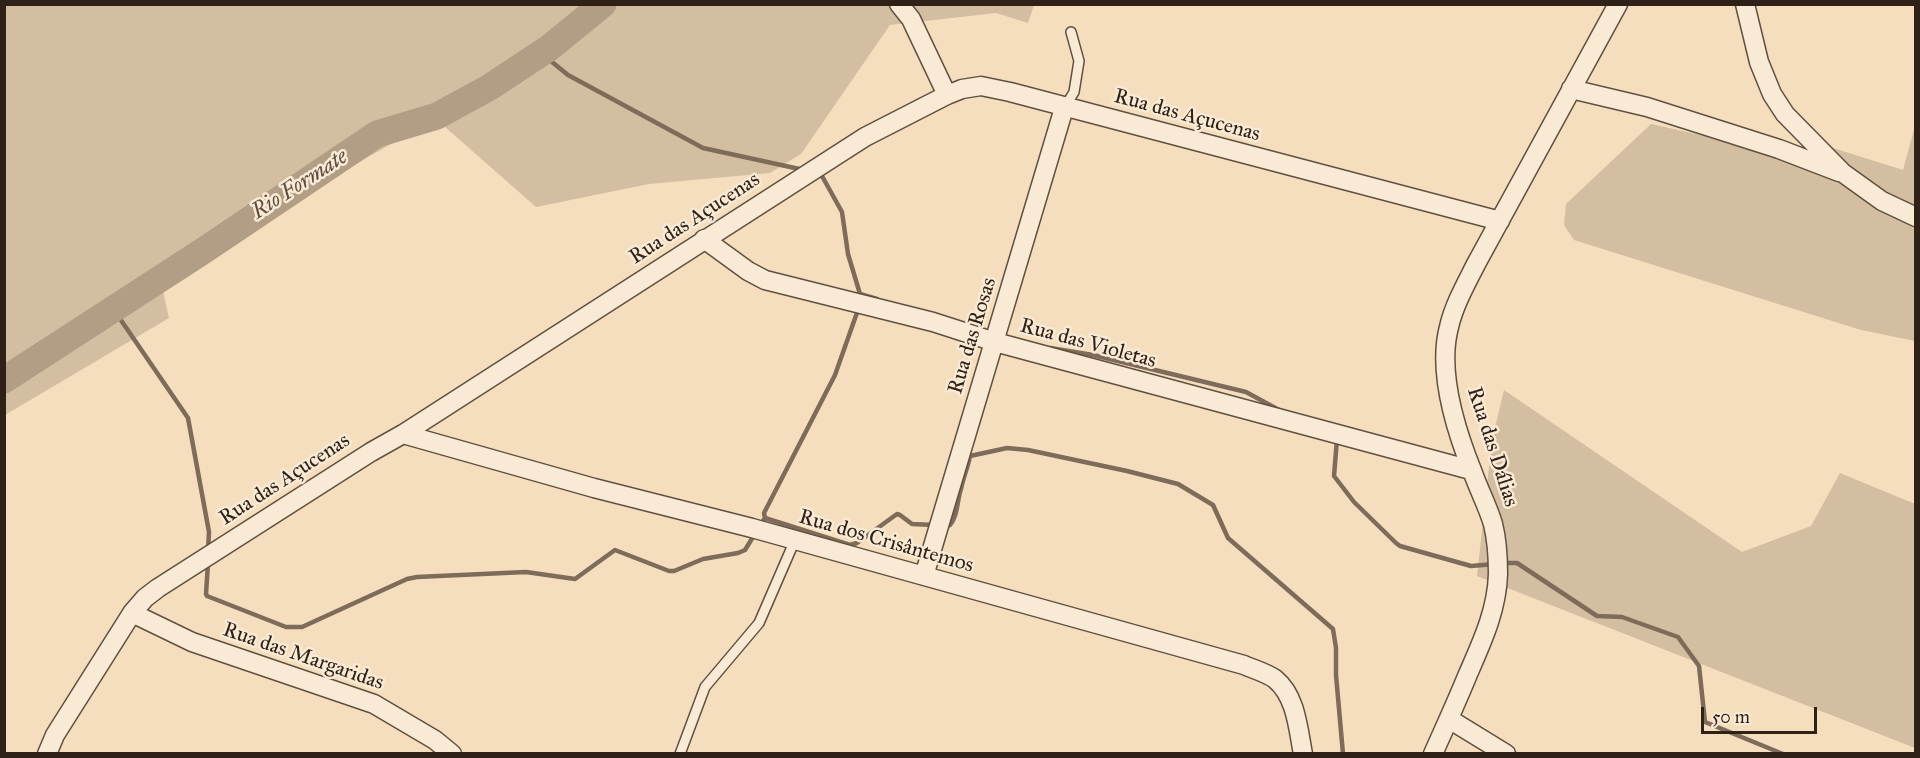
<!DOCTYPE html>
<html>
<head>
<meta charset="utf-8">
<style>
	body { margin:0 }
	#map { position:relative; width:1920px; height:758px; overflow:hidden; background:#f5debd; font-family:"IM FELL Great Primer",serif }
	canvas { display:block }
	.frame { position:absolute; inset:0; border:6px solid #2f2018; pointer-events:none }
	.scale { position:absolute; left:1701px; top:707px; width:116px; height:27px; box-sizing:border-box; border:3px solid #2f2018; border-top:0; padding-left:8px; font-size:18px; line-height:21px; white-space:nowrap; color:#2f2018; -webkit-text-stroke:4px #f8ead4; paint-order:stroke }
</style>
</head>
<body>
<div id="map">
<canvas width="1920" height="758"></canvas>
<div class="frame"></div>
<div class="scale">50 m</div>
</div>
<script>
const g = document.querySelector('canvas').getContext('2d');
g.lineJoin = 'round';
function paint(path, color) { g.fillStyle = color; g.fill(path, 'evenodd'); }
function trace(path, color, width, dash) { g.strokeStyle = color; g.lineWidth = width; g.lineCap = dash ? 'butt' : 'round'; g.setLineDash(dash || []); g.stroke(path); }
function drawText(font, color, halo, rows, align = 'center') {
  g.font = font + ' "IM FELL Great Primer",serif'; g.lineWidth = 5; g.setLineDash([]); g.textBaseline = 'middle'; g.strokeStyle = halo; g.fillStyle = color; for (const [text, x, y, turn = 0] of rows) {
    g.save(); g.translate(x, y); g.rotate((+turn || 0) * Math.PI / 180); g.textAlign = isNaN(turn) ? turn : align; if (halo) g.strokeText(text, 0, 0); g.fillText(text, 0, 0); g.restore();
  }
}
paint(new Path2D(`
	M4 5H1034L1028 23 996 13 890 25 801 154 770 173 649 184 536 207 436 119 159 274 169 318 5 415Z
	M1651 124 1827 163 1833 148 1903 170 1915 126V341L1861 330 1574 240 1564 225 1566 204Z
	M1504 390 1742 552 1811 526 1840 473 1915 504V748L1477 576 1492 440Z`), '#d3bea1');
trace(new Path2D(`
	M541 53 568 75 703 148 804 170
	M818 174 822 176 842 212 848 254 860 294V299
	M860 294 877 299
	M114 310 188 418 209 532 208 551
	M1050 348 1093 355 1246 392 1281 411
	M1337 439 1334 476 1354 502 1396 543 1400 546 1471 566 1495 564
	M765 518 850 545 857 543 897 514 900 515 912 524 934 525
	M760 525 765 518 764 513 835 375 859 307
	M945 526 950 525C958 516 957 500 961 489 963 478 968 467 970 456L1007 448 1028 450 1127 471 1178 484 1213 505 1228 538 1333 629 1336 648V675L1343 754
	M208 563 206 594 207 596 286 627H302L407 579 417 577 526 572 575 579 615 550 669 571H674L703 559 738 553 745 550 756 532
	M1503 563H1517L1597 616 1622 617 1678 637 1699 666 1705 722 1783 754`), '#7e6b59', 4.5);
trace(new Path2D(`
	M4 380 203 251 377 134 437 116 490 87 549 48 603 4`), '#b29d85', 27);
const service = new Path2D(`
	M1065 107 1074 92 1079 61 1071 32
	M680 754 705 687 759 623 795 540`);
const minor = new Path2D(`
	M899 4 911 19 947 95
	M1745 4 1759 62 1772 94 1785 114 1843 173 1882 201 1916 217
	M1571 89 1647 107 1779 149 1839 172
	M704 239 748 271 765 280 933 322 995 342 1471 470
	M403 434 594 488 752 528 1244 665C1253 669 1267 673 1275 679 1296 696 1298 728 1303 754
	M924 576 1064 108
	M132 613 192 642 374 704 435 740 452 754
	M1449 719 1506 754
	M47 754 55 735 132 613 145 598 158 588 371 452 403 434 865 137 947 95 962 89 981 86 1010 92 1500 221
	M1433 754C1445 727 1457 701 1468 674 1482 642 1497 610 1498 574 1498 558 1497 540 1493 524 1488 507 1479 490 1473 473 1456 431 1437 372 1449 327 1454 305 1466 284 1476 264L1618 4`);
trace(service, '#605041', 12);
trace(minor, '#605041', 21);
trace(service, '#f8ead4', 9);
trace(minor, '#f8ead4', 18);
drawText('21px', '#2f2018', '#f8ead4', [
	["Rua das Açucenas",1187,116,15],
	["Rua das Açucenas",695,219,-33],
	["Rua das Rosas",973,336,-73],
	["Rua das Violetas",1088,344,15],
	["Rua das Dálias",1492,447,72],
	["Rua das Açucenas",285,480,-33],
	["Rua dos Crisântemos",886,542,16],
	["Rua das Margaridas",303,657,19]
]);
drawText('italic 22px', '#5d4c3e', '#f8ead4', [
	["Rio Formate",300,185,-33]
]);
</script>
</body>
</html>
